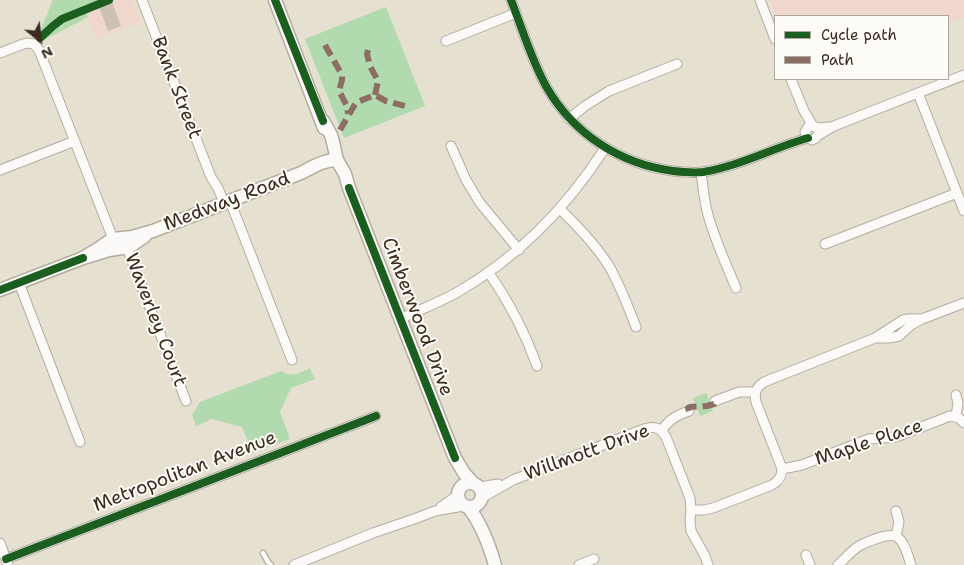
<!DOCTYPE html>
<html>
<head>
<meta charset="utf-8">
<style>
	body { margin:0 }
	#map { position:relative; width:964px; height:565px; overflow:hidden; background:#e5e0cf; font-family:"Shantell Sans",sans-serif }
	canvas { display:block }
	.legend { position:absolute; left:774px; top:15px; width:175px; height:65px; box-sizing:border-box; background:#fdfcf7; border:1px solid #afa8a0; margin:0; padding:6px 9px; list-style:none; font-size:15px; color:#3b2a1e }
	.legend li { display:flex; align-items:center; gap:10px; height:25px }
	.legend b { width:25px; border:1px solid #afa8a0 }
	.north { position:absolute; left:15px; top:15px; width:50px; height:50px; -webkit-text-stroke:4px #fdfcf7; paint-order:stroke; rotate:151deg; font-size:14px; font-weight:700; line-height:20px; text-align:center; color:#3b2a1e }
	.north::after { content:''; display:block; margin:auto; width:18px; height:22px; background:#3b2a1e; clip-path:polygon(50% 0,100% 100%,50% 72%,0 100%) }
</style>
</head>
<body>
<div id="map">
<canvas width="964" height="565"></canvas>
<ul class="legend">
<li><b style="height:6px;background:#1b5e20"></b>Cycle path</li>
<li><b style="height:6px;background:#8d6e63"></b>Path</li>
</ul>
<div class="north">N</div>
</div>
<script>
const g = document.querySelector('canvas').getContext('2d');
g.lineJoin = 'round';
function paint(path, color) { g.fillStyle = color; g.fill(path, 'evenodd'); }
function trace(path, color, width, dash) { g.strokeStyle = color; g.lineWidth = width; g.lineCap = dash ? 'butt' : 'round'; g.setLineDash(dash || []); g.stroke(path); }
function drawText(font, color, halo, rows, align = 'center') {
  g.font = font + ' "Shantell Sans",sans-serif'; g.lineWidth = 4; g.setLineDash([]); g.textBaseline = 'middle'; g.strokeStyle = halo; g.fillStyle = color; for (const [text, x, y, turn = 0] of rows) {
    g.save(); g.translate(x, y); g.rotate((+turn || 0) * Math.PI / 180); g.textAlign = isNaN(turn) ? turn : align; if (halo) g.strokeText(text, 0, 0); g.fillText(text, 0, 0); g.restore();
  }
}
paint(new Path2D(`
	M113 0H132L141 22 97 40 85 11Z
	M770 0H964V18L948 24V16H776Z`), '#efd7cd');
paint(new Path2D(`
	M53 0H113L86 11 88 17 44 40 38 36Z
	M386 7 425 106 344 138 305 39Z
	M310 368 315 379 291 388 280 412 290 439 253 453 242 427 212 419 196 426 192 415 200 402 281 371C292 378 300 373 310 368Z
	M706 393 713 411 700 416 693 398Z`), '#b1daaf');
paint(new Path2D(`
	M112 2 121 26 108 31 99 7Z`), '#ccc0b4');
const lane = new Path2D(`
	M263 553 268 562 271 565`);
const street = new Path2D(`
	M142 0 211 177 218 188 224 203
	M511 0C522 28 532 62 547 88 574 134 620 164 673 171 682 172 694 173 703 172 740 166 773 148 808 138
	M760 0 775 39
	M446 41 516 13
	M0 53 23 44 27 43 34 44 39 50 115 244
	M791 79 804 111 813 126
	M918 93 964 211
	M569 119 585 106 609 91 677 64
	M818 128 819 133 816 138 812 140 807 137 805 132 808 127 813 126 818 128 829 127
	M819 135 834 126 964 75
	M451 146 466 180 480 203 519 250
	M0 170 75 141
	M701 172C703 186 704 201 708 215 715 240 726 264 736 288
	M230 201 292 360
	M560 209C578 227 595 244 609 266 620 285 628 306 636 327
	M125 243 186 401
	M825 244 957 193
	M489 273C509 302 525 332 537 366
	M19 283 80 442
	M400 319C419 310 438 303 456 293 519 257 566 209 605 148
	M875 338H889L899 336 911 325 922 319 964 303
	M956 395 958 403 956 416
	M715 401 739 392H755
	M661 431C670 419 675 416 689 411
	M782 469 802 465 869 439 896 437 950 416 959 418 964 423
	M480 487 498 484
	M483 497 513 480 644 429C654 426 660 427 666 437L690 498 691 510 690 520 691 531 705 556 708 565
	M441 507 458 495
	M691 510H704L713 508 772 485C780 480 783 475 781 466L756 402C754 393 756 387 764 382L875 338 903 320 908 319H922
	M896 536 899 522 896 511
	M0 543 8 565
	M806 555 810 565
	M6 559 376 416
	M294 565 373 533 414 519 435 511 463 506
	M579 565 594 559
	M838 565C845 559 851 551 859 546 867 542 889 532 897 537 905 542 908 556 911 565`);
const secondary = new Path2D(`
	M275 0 324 128
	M323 121 331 135 333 142 337 160 345 174 349 188 455 458 464 473 473 483
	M83 258 98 249 108 242 113 239 132 237 153 231 301 173C313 167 323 160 337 160
	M0 290 83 258 109 250 129 247 145 236
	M458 495a12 12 0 1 1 24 0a12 12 0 1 1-24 0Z
	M469 508C482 525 489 544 495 565`);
trace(lane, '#b2ada2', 7);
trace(street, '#b2ada2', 11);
trace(secondary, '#b2ada2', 15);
trace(lane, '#fbfaf8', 4.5);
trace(street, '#fbfaf8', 9);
trace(secondary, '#fbfaf8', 12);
trace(new Path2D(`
	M325 45 342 75V80L339 91 347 106 348 114
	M368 50 367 54 370 66 378 81 375 95
	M340 130 354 106 357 102 375 95 386 101 409 107
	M689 411 688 408 690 407 707 406 714 404 715 401`), '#8d6e63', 6, [12, 6]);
trace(new Path2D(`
	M275 0 323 121
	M511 0C522 28 532 62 547 88 574 134 620 164 673 171 682 172 694 173 703 172 740 166 773 148 808 138
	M40 38 53 26 62 19 109 0
	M349 188 455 458
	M0 290 83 258
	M6 559 376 416`), '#1b5e20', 8);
drawText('19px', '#3b2a1e', '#fdfcf7', [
	["Bank Street",176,88,69],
	["Medway Road",227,202,-21],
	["Cimberwood Drive",417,317,69],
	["Waverley Court",155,320,69],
	["Maple Place",869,443,-18],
	["Willmott Drive",587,453,-20],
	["Metropolitan Avenue",185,472,-21]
]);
</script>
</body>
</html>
